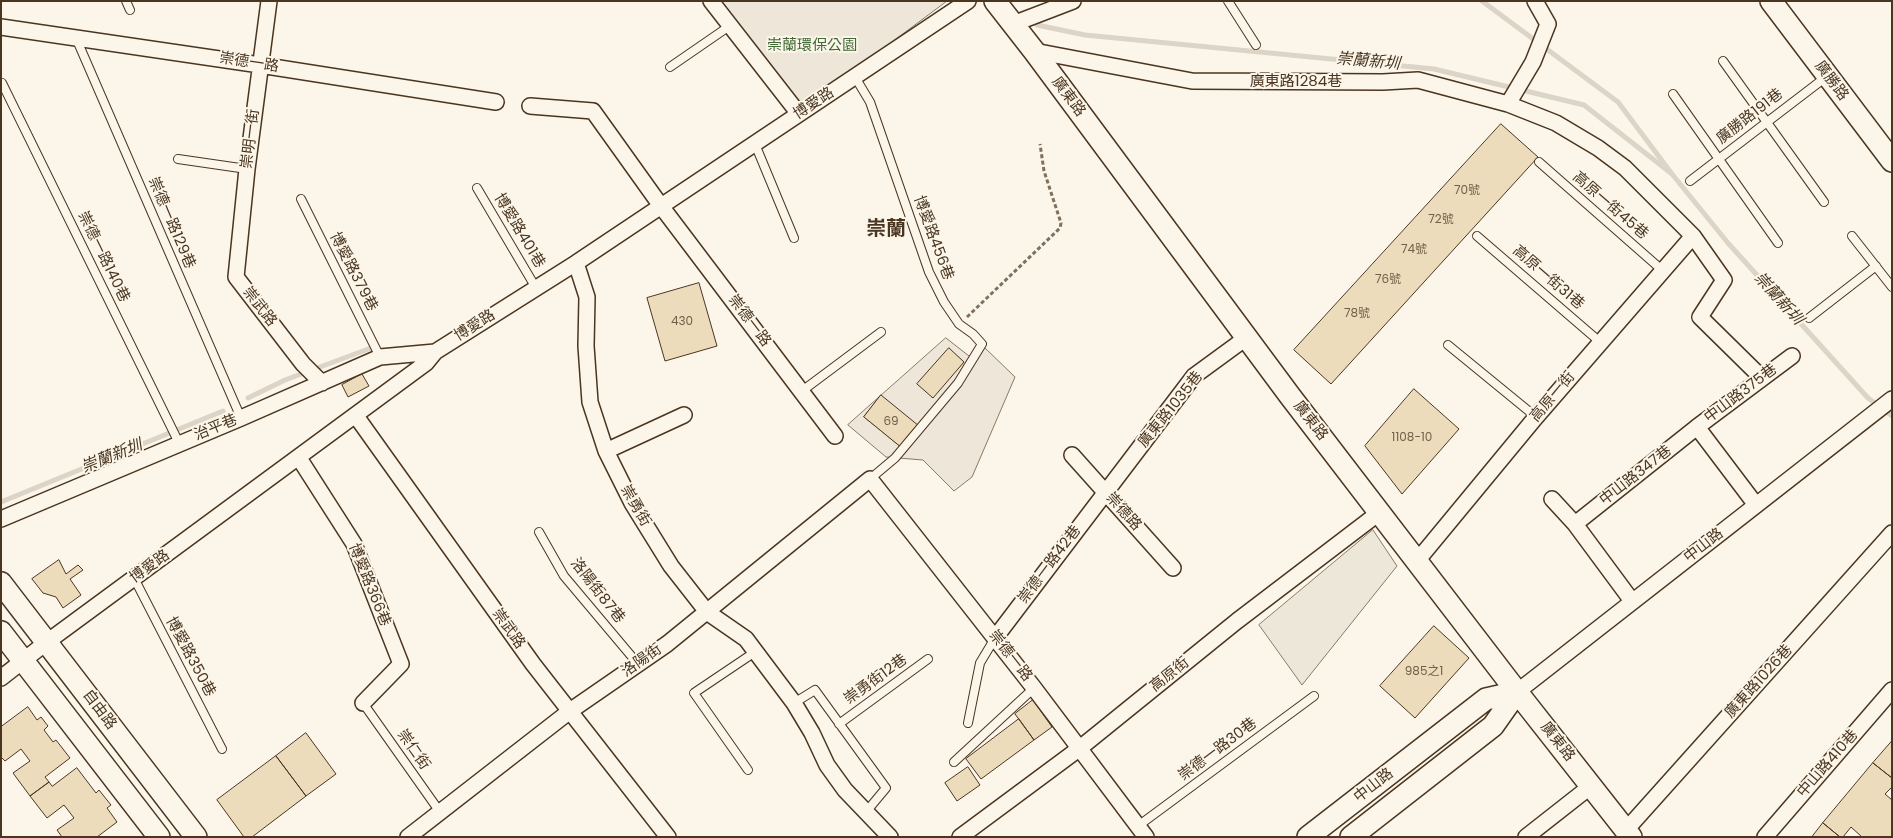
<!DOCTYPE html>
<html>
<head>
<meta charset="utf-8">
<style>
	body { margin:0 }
	#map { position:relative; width:1893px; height:838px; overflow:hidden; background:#fbf6e9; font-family:Poppins,sans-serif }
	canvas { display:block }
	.frame { position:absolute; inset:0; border:2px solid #4a3520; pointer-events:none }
</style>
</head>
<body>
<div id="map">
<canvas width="1893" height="838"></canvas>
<div class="frame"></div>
</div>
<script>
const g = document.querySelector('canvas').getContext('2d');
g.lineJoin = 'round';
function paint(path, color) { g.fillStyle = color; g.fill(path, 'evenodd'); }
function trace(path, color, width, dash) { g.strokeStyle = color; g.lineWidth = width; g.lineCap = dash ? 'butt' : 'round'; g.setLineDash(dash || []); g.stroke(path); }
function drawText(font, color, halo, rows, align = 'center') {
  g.font = font + ' Poppins,"Noto Sans TC",sans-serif'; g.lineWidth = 4; g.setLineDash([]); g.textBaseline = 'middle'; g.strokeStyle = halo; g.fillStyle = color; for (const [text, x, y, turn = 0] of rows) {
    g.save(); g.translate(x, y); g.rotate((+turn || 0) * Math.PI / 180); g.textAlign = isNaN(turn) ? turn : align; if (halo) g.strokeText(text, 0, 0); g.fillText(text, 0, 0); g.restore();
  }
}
const green = new Path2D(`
	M722 1H947L802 109Z
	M946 338 969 356 984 347 1015 377 972 477 954 491 923 460 886 457 848 425ZM949 349 964 362 932 397ZM881 396 902 448 864 417Z`);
paint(green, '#ede6d9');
trace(green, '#887966', 1);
const parking = new Path2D(`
	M1373 530 1397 566 1302 685 1259 625Z`);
paint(parking, '#ede7d9');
trace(parking, '#887966', 1);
trace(new Path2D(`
	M1482 1 1618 102 1672 174 1728 243 1868 398 1892 416
	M1037 25 1085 35 1434 69 1584 105 1672 174
	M248 398 285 380 371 348
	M1 502 223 411`), '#dcd4c6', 5);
const building = new Path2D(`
	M1501 124 1538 157 1331 384 1294 350Z
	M699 283 717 346 665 361 647 298Z
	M949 348 964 362 933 398 917 384Z
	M362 374 369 386 348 397 342 385Z
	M1414 389 1459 429 1402 494 1365 446Z
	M881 395 919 426 902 448 864 417Z
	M59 560 66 574 78 565 83 570 70 579 81 595 63 608 56 597 43 593 32 579Z
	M1434 626 1469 658 1415 718 1380 686Z
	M1033 700 1052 727 1034 740 1015 714Z
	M28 707 37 720 41 717 48 726 44 730 53 742 56 740 70 758 45 777 49 782 30 796 13 773 30 761 21 749 5 761 1 757V727Z
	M1019 719 1034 740 981 779 966 759Z
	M306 733 336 774 306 796 276 756Z
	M1892 741V778L1873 763Z
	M276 756 306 796 252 837H244L217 800Z
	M1873 763 1892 778V787L1885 794 1892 800V837H1862L1851 827 1843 837H1840L1823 823Z
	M968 767 980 785 957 801 945 783Z
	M77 768 96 793 99 790 111 805 107 808 117 822 97 837H62L57 830 74 818 64 805 47 818 30 796 49 782 52 786Z
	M1823 823 1840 837H1812Z`);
paint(building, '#ecdcbc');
trace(building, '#4a3520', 1);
const lane = new Path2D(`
	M126 1 130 10
	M1228 1 1256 45
	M76 38 241 418
	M1723 61 1824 202
	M670 67 731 25
	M855 77 870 102 929 272 944 302 959 324 973 334 982 344 958 383 895 458 870 479
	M2 83 179 443
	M1673 94 1778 243
	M755 144 794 238
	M178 159 247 169
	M1539 162 1662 270
	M1690 181 1826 77
	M477 188 536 288
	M301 199 380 357
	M1477 236 1600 342
	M1852 236 1892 287
	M1809 318 1876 266
	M1448 345 1536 417
	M802 391 881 332
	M539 532 564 576 638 664
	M134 578 222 749
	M363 703 440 812
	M794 703 815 690 886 788 866 812
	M968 723 980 663 995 638
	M839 724 928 659
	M954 762 1034 688
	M748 770 694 693 755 652
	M1138 826 1314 696`);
const street = new Path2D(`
	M269 1 247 169 236 277 303 364 322 383
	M711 1 799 114
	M1013 24 1073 1
	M1 27 260 65 496 102
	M1034 51 1192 81 1383 82 1418 80 1508 104 1556 123 1598 148 1625 168 1693 236 1724 280 1700 317 1762 378
	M1508 104 1533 62 1548 24 1535 1
	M530 106 593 111 661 206 835 436
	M576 263 587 297 586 346 590 402 606 451 632 503 671 566 707 612 746 639 794 703 812 733 827 765 845 790 890 837
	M356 416 533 664 668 837
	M1697 427 1756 505
	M606 451 684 415
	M1072 455 1173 568
	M299 458 354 544 401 664 363 703
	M1552 499 1575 524 1632 601
	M1 519 241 418 380 357 435 352
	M1575 524 1697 427 1792 356
	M1417 561 1536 417 1693 236
	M995 638 1194 376 1246 338
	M1 678 47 642 426 363 435 352 576 263 968 1
	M1517 692 1892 399
	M1626 830 1892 533
	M408 837 570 711 667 644 870 479 1034 688 1146 837
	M960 837 1080 748 1237 621 1380 512
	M1526 837 1591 786
	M1765 837 1892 690`);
const secondary = new Path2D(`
	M995 1 1034 51 1290 396 1517 692 1631 837
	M1771 1 1892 161
	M1 583 196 837
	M1 632 159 837
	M1308 837 1486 699 1517 692
	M1351 837 1493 726 1517 692`);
trace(lane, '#4a3520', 10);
trace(street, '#4a3520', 18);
trace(secondary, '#4a3520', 24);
trace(new Path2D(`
	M967 317 1060 228 1061 223 1044 171 1040 144`), '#7f6f5c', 3, [4, 2.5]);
trace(lane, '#fbf6e9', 8);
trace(street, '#fbf6e9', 15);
trace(secondary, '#fbf6e9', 21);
drawText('12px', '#725f47', null, [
	["70號",1467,191],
	["72號",1441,220],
	["74號",1414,250],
	["76號",1388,280],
	["78號",1357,314],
	["430",682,322],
	["69",891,422],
	["1108-10",1412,438],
	["985之1",1424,672]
]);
drawText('15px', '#436837', '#fbf6e9', [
	["崇蘭環保公園",812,46]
]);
drawText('15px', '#4a3520', '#fbf6e9', [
	["崇德一路",249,63,9],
	["廣勝路",1831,81,53],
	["廣東路1284巷",1296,82],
	["廣東路",1068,97,53],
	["博愛路",814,104,-33],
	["廣勝路191巷",1750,117,-38],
	["崇明一街",251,139,-83],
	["高原一街45巷",1610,206,41],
	["崇德一路129巷",171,223,67],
	["博愛路401巷",519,231,59],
	["博愛路456巷",933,238,70],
	["崇德一路140巷",103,257,64],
	["博愛路379巷",353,272,63],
	["高原一街31巷",1548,278,41],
	["崇武路",259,307,52],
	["崇德一路",749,321,53],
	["博愛路",475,326,-32],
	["中山路375巷",1741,394,-37],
	["高原一街",1553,397,-50],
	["廣東路1035巷",1171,410,-51],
	["廣東路",1310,421,52],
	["治平巷",216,428,-22],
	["中山路347巷",1636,476,-38],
	["崇勇街",635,506,60],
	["崇德路",1123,512,48],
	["中山路",1704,546,-38],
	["崇德一路42巷",1050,565,-53],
	["博愛路",150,567,-36],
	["博愛路366巷",369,585,68],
	["洛陽街87巷",597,591,52],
	["崇武路",508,629,55],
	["崇德一路",1010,656,52],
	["博愛路350巷",190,657,62],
	["洛陽街",642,661,-35],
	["高原街",1170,675,-39],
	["崇勇街12巷",876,680,-36],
	["廣東路1026巷",1759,682,-48],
	["自由路",99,710,53],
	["廣東路",1557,742,52],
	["崇仁街",413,750,55],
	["崇德一路30巷",1218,750,-37],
	["中山路410巷",1828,764,-49],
	["中山路",1374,786,-38]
]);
drawText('italic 16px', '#4a3520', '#fbf6e9', [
	["崇蘭新圳",1368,62,5],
	["崇蘭新圳",1778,299,48],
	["崇蘭新圳",112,457,-22]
]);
drawText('bold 20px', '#4a3520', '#fbf6e9', [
	["崇蘭",886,230]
]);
</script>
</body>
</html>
